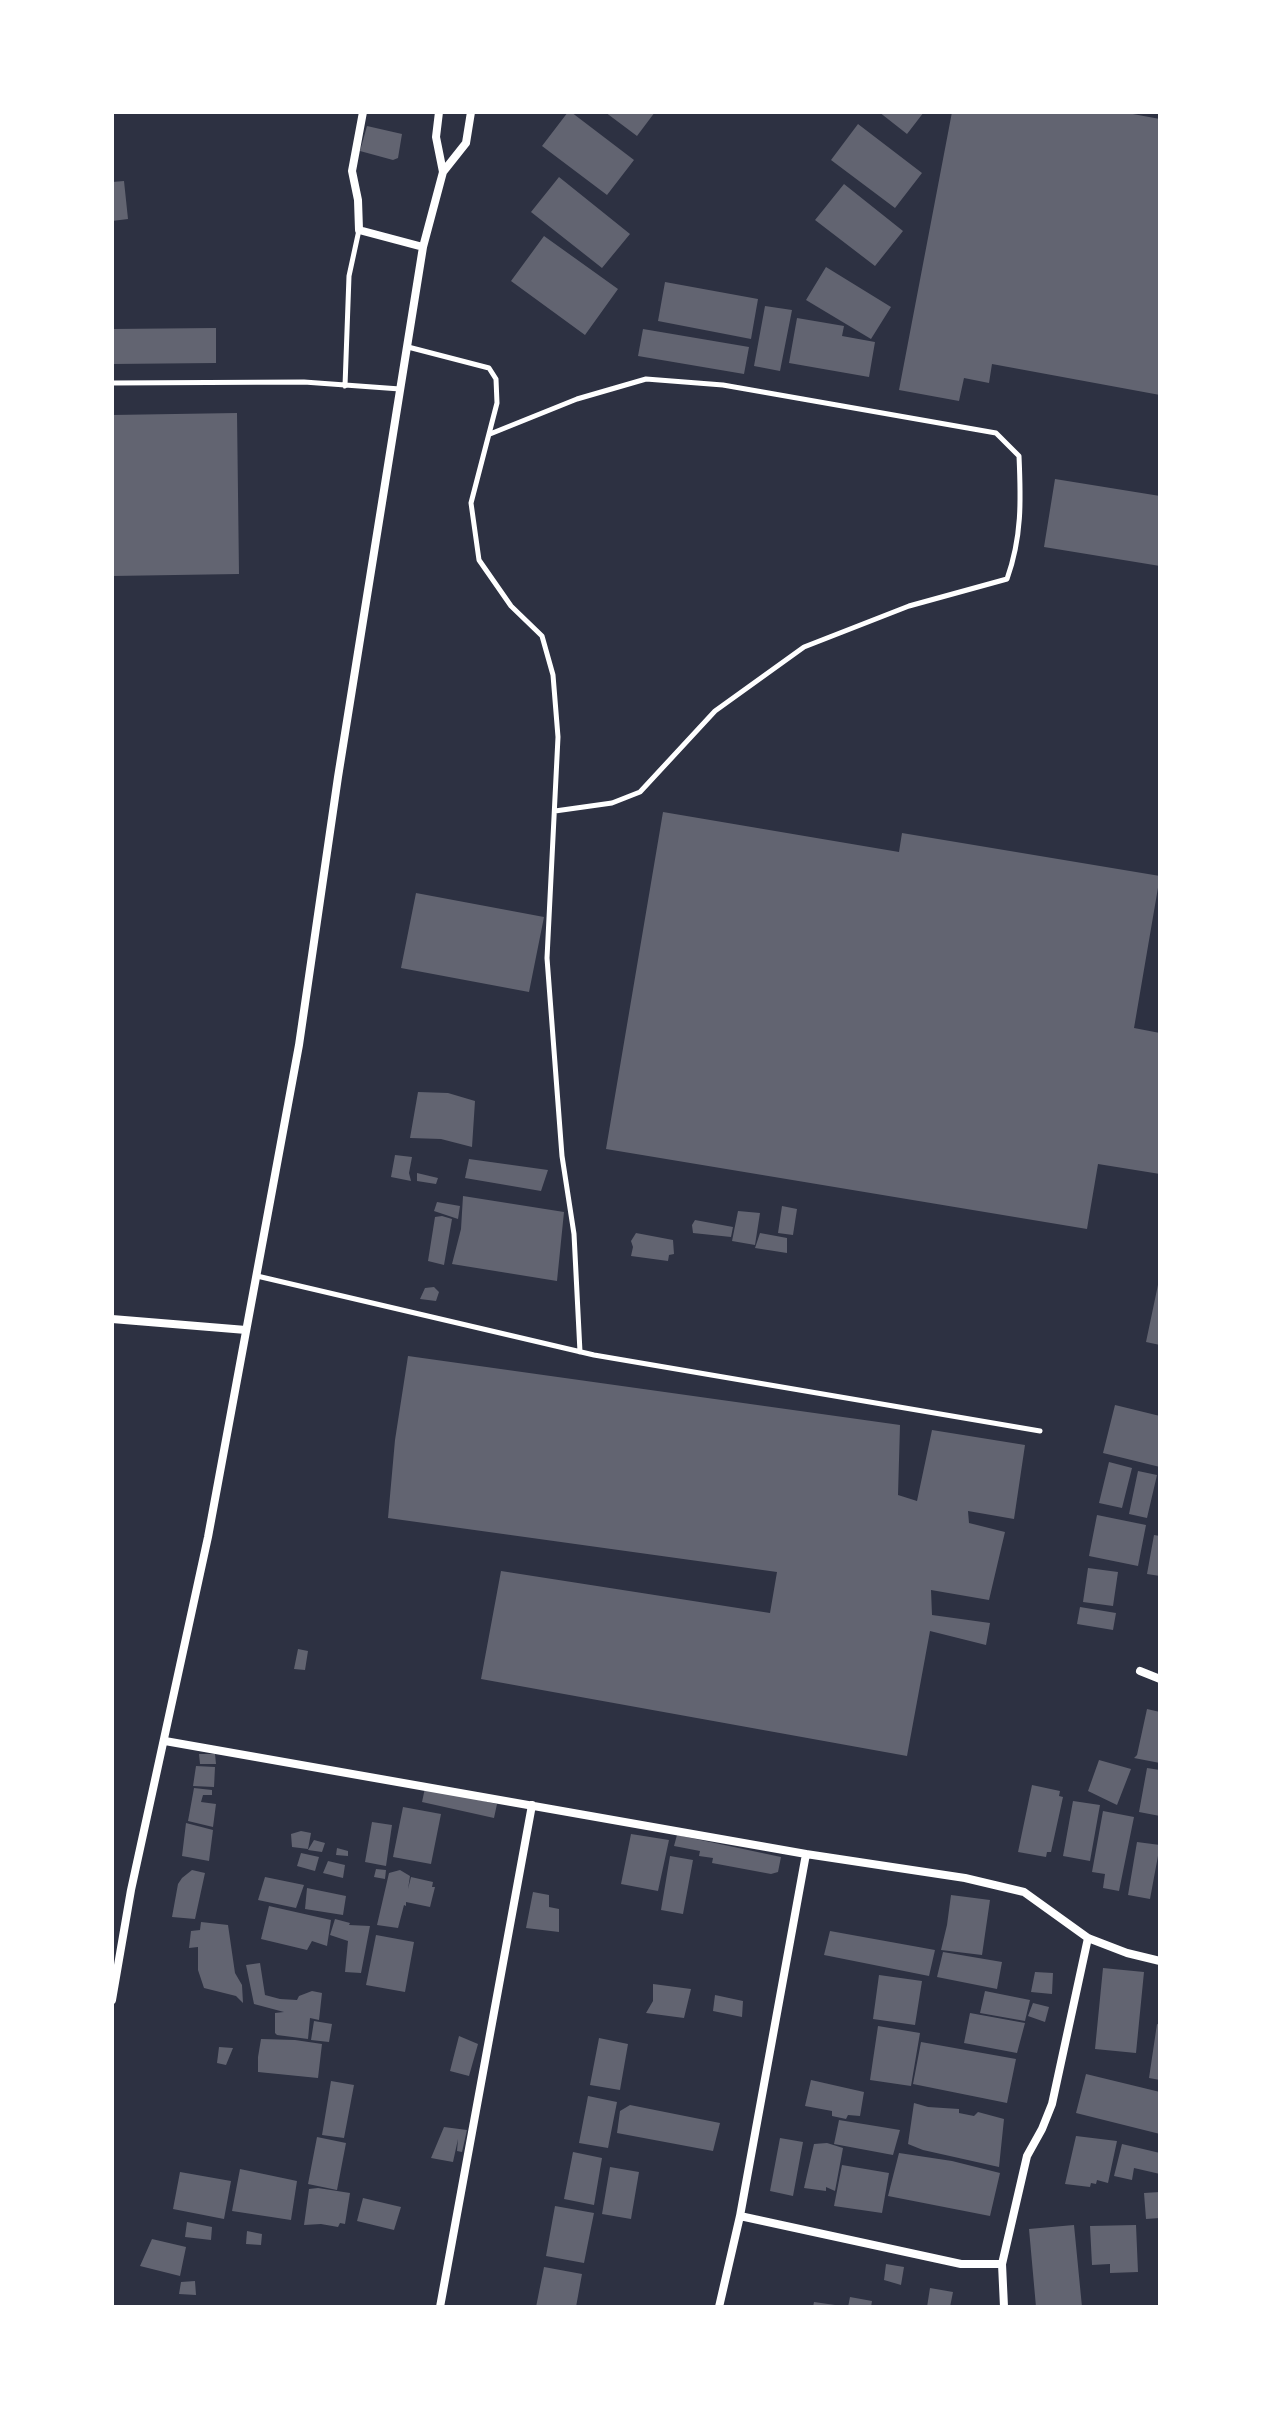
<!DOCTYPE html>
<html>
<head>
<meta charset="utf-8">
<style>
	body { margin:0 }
	#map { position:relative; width:1272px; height:2419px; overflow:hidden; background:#2d3142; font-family:"Noto Sans",sans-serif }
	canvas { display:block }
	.frame { position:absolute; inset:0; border:114px solid #fff; pointer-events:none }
</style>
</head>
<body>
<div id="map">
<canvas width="1272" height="2419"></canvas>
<div class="frame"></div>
</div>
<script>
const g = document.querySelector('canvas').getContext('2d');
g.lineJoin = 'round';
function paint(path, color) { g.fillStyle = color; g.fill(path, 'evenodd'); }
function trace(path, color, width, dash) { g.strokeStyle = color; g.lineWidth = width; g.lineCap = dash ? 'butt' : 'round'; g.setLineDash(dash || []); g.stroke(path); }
paint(new Path2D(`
	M568 112H571L634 160 607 195 542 146Z
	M605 112H655L637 136Z
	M879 112H924L907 134Z
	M952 112H1122L1160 119V395L992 364 989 383 964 378 959 401 899 390Z
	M858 124 922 173 895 208 831 160Z
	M367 126 402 134 398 158 393 160 360 151Z
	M559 177 630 234 602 268 531 212Z
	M124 181 128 219 112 221V182Z
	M844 184 903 231 875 266 815 220Z
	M544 236 618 289 585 335 511 281Z
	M826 267 891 307 871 339 806 300Z
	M665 282 758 299 751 339 658 321Z
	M765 306 792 310 780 371 754 366Z
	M797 318 844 326 842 336 875 342 869 377 789 363Z
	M216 328V363L112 364V329Z
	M643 329 749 347 744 374 638 356Z
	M237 413 239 574 112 576V415Z
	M1055 479 1160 496V566L1044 547Z
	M663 812 899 852 902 833 1160 876 1134 1028 1160 1033V1174L1098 1164 1087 1229 606 1149Z
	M416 893 544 917 529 992 401 968Z
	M418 1092 448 1093 475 1101 472 1147 441 1139 410 1138Z
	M395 1155 412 1157 409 1173 411 1181 391 1177Z
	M469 1159 548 1170 541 1191 465 1178Z
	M417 1173 438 1178 436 1184 417 1181Z
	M463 1196 564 1212 557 1281 452 1264 461 1229Z
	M437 1202 460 1206 458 1219 434 1211Z
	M782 1206 797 1209 793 1235 778 1233Z
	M738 1211 760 1213 755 1245 732 1241Z
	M442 1216 452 1219 444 1265 428 1261 435 1217Z
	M695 1220 733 1227 731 1237 693 1233 692 1225Z
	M636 1233 673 1240 674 1254 669 1255 668 1261 631 1256 633 1247 631 1241Z
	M760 1233 787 1238V1253L755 1248Z
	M1159 1280H1160V1345L1146 1342Z
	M434 1287 439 1292 436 1301 420 1299 425 1288Z
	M408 1356 900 1425 898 1495 917 1501 932 1430 1025 1445 1014 1519 968 1511 969 1523 1005 1532 989 1600 931 1590 932 1615 990 1623 986 1645 930 1631 907 1756 481 1679 501 1571 770 1613 777 1572 388 1518 395 1440Z
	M1115 1405 1160 1416V1467L1103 1453Z
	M1109 1462 1132 1468 1122 1508 1099 1503Z
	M1138 1471 1157 1475 1147 1518 1129 1514Z
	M1097 1515 1146 1525 1138 1566 1089 1556Z
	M1154 1535 1160 1536V1576L1147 1574Z
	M1088 1568 1118 1572 1113 1606 1083 1602Z
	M1080 1607 1116 1613 1113 1630 1077 1624Z
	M298 1649 308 1651 305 1670 294 1669Z
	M1147 1709 1160 1712V1763L1134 1758 1137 1755Z
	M199 1754H215L216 1764H200Z
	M1099 1760 1131 1769 1117 1805 1088 1791Z
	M196 1766 215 1767 214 1787 193 1786Z
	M1147 1768 1160 1770V1816L1139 1812Z
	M1032 1785 1060 1791 1059 1796 1063 1797 1051 1852H1047L1046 1857 1018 1852Z
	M194 1788 212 1790V1795H203L201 1802 216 1804 213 1827 188 1821Z
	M425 1788 497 1804 494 1818 422 1802Z
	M1073 1801 1100 1805 1090 1861 1063 1856Z
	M403 1807 441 1814 431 1864 393 1857Z
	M1103 1811 1134 1817 1119 1891 1103 1888 1105 1874 1092 1872Z
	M372 1822 392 1825 386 1866 365 1862Z
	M186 1823 213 1830 209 1861 182 1856Z
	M301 1831 311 1833 308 1849 292 1847 291 1834Z
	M631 1834 669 1840 658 1891 621 1884Z
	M677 1835 781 1857 778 1872 771 1874 712 1863 713 1858 699 1856 700 1851 674 1846Z
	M314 1840 325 1843 322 1852 308 1850Z
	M1137 1842 1160 1845 1150 1899 1128 1895Z
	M337 1848 348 1851V1856L336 1855Z
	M301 1853 319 1857 315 1871 297 1866Z
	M670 1856 693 1860 683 1914 661 1910Z
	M328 1861 345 1865 343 1878 323 1873Z
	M376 1869 386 1870 385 1879 374 1877Z
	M192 1870 205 1873 195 1919 172 1917 178 1884 182 1878Z
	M400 1870 410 1876 408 1889 411 1877 433 1882 432 1887H435L430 1907 406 1902V1906L404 1905 398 1928 377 1925 389 1873Z
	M265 1877 304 1885 296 1908 258 1900Z
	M307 1888 346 1896 343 1915 305 1909Z
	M533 1892 549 1895V1907L559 1909V1932L526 1928Z
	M951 1895 990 1900 982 1955 941 1950 947 1925Z
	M269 1906 331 1920 327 1946 312 1941 307 1950 261 1939Z
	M335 1919 350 1923 349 1925 370 1926 361 1973 345 1972 348 1941 330 1935Z
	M201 1922 228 1925 235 1973 242 1985 243 2003 236 1996 204 1988 198 1970V1947L189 1948 191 1931 200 1930Z
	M830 1931 935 1950 929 1976 824 1955Z
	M376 1935 414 1942 405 1992 366 1985Z
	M943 1952 1002 1962 997 1989 937 1977Z
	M260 1963 265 1995 280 1999 297 2000 299 1996 312 1991 322 1993 319 2020 310 2018 308 2039 277 2035 275 2033V2013L284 2012 254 2004 246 1965Z
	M1103 1968 1144 1972 1136 2053 1095 2049Z
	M1035 1972 1053 1973 1052 1994 1031 1992Z
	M879 1975 922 1981 915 2025 873 2019Z
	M653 1984 691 1989 684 2018 646 2013 653 2001Z
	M985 1991 1030 2000 1025 2021 980 2013Z
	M715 1995 743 2001 742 2017 713 2011Z
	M1033 2003 1049 2007 1045 2022 1028 2016Z
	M970 2013 1025 2023 1017 2053 964 2043Z
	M314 2021 332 2024 329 2042 311 2040Z
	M1157 2024 1160 2025V2080L1149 2078Z
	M878 2026 920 2033 911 2086 870 2080Z
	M459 2036 478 2044 469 2076 450 2071Z
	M599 2038 628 2044 620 2090 590 2085Z
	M261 2039 295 2040 322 2044 318 2078 258 2072V2057Z
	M921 2042 1016 2059 1007 2103 913 2084Z
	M219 2047 233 2048 226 2065 217 2063Z
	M1086 2074 1160 2092V2134L1076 2113Z
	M811 2080 864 2092 860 2116 848 2115 846 2119 832 2116V2111L805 2106Z
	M331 2081 354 2085 344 2138 322 2135Z
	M588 2096 617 2102 608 2148 579 2143Z
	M914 2103 928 2107 959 2109V2113L974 2116 978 2112 1004 2119 999 2167 923 2150 908 2144Z
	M630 2105 720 2123 713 2151 617 2133 620 2111Z
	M839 2120 900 2130 893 2155 834 2144Z
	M444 2127 467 2130 462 2152 457 2151 458 2139 453 2162 431 2158Z
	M1076 2136 1117 2141 1108 2183 1097 2180 1096 2184 1091 2183 1090 2187 1065 2184Z
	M317 2137 346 2143 337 2190 308 2184Z
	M780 2138 803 2142 793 2196 770 2191Z
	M827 2143 843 2148 835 2191 826 2187V2191L804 2188 814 2144Z
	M1122 2144 1160 2153V2174L1134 2168 1132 2180 1114 2176Z
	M573 2152 602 2158 594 2205 564 2199Z
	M899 2153 952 2161 1000 2173 990 2216 888 2196Z
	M842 2165 889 2173 882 2213 834 2206Z
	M610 2167 639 2172 631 2219 602 2214Z
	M240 2169 297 2181 291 2220 232 2211Z
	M180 2172 231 2181 224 2219 173 2209Z
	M318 2188 350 2193 345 2224 340 2223 338 2227 321 2224 304 2225 309 2189Z
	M1160 2192V2218L1146 2219 1144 2193Z
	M363 2198 401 2207 394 2230 357 2221Z
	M555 2206 594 2213 584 2263 546 2256Z
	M187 2222 212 2227 211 2240 185 2237Z
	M1074 2225 1082 2307H1036L1029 2229Z
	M1136 2225 1138 2272 1110 2273V2264L1092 2265 1090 2226Z
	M247 2231 262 2234 261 2245 246 2244Z
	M152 2239 186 2247 180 2276 140 2266Z
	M886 2264 904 2267 901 2285 884 2280Z
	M544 2267 582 2274 576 2307H536Z
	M195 2281 196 2295 179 2294 181 2282Z
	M930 2288 953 2292 950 2307H927Z
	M850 2297 872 2301 871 2307H848Z
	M814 2302 835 2305V2307H813Z`), '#626471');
trace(new Path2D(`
	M408 347 489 368 496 379 497 403 471 503 479 560 511 606 542 636 553 675 558 737 547 958 562 1156 574 1234 580 1352
	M112 383 304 382 400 389
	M345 386 349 276 359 230
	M490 434 577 399 646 379 723 385 996 433 1019 456C1021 500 1022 537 1007 579L909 606 804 647 715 711 640 792 612 803 555 811
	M257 1276 594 1355 1040 1431`), '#fff', 5);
trace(new Path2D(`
	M363 112 352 171 358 200 359 230 423 247
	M443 172 466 143 471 112
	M112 1319 246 1330
	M1140 1671 1160 1679
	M165 1741 806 1854 965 1878 1024 1892 1088 1938 1127 1953 1160 1961
	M112 2000 131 1890 208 1537 299 1045 338 777 423 247 443 172 436 137 439 112
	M740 2216 961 2264H1002
	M440 2307 532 1805
	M719 2307 740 2216 806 1854
	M1004 2307 1002 2264 1027 2156 1042 2129 1052 2104 1088 1938`), '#fff', 8);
</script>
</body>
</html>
